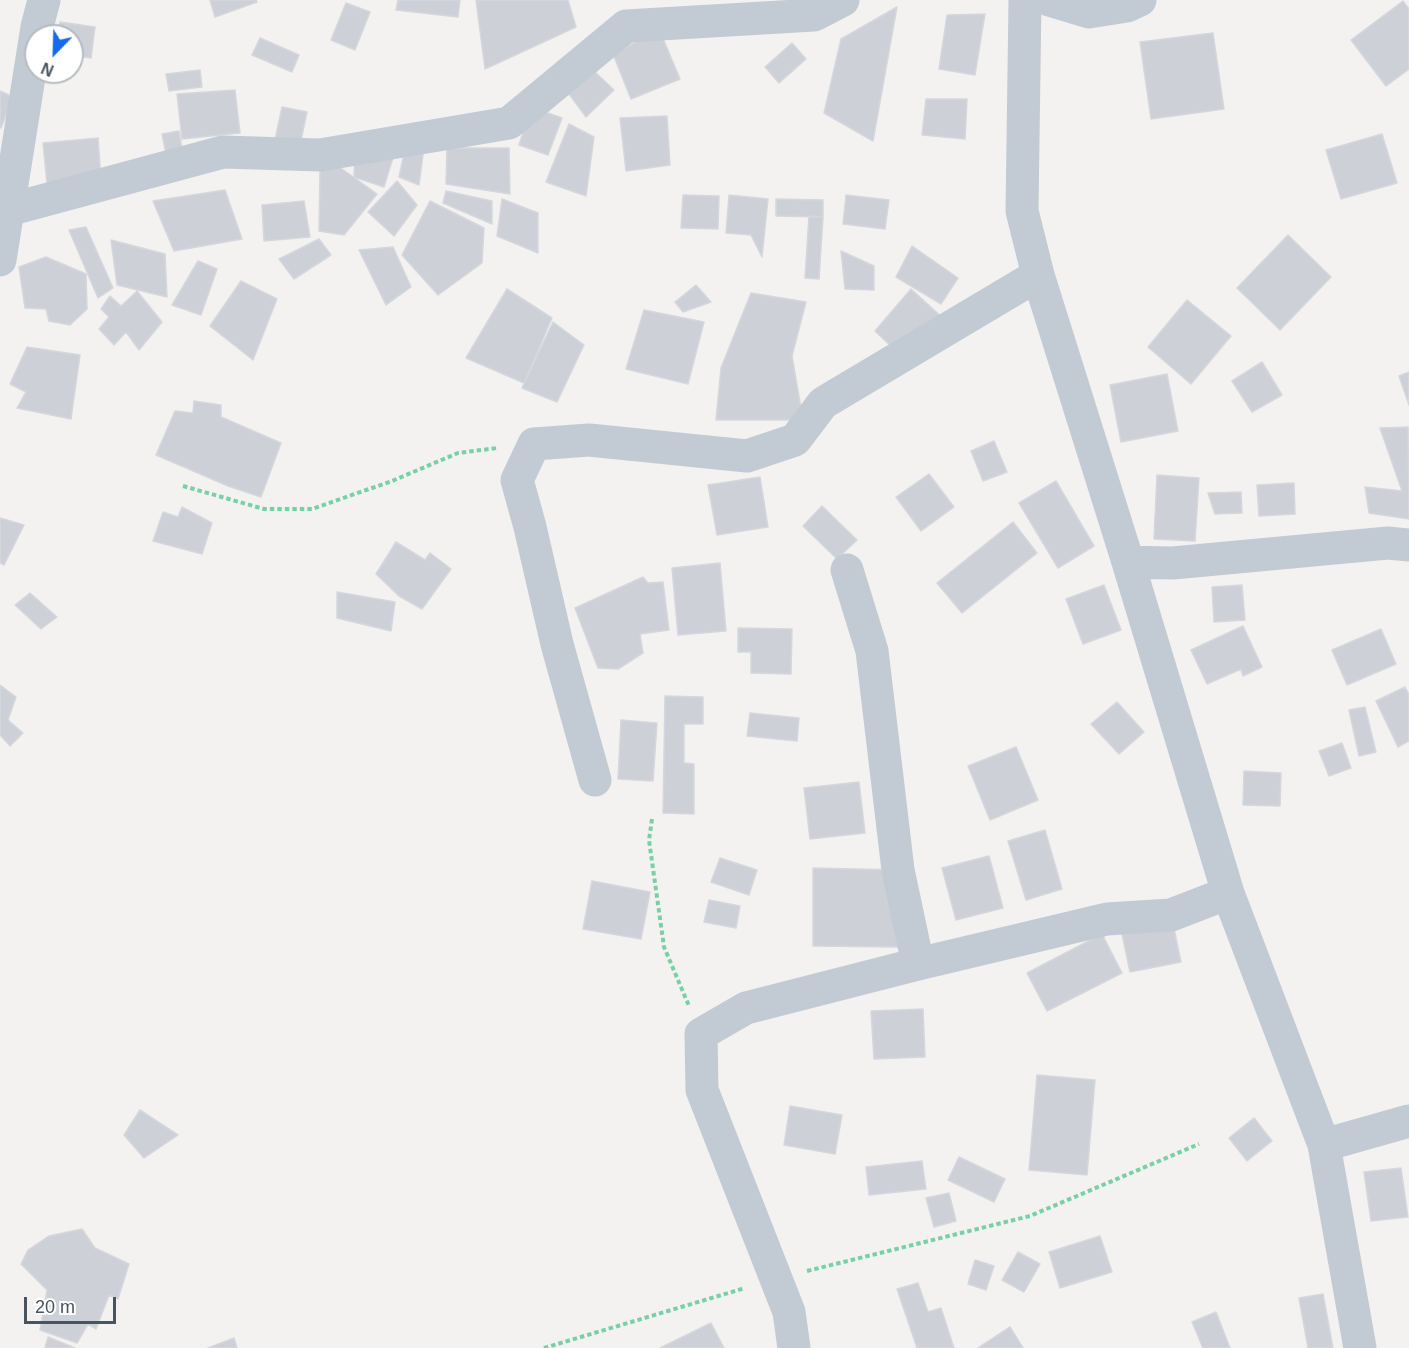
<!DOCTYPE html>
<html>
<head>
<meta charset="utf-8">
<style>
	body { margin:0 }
	#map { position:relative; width:1409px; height:1348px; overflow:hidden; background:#f4f2f1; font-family:Helvetica,sans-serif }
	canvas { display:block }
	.north { position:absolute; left:24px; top:24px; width:60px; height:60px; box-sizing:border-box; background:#fff; border:2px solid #b6bbbf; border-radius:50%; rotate:203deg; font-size:16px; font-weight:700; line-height:24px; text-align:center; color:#49545f }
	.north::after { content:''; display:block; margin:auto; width:21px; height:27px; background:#176be8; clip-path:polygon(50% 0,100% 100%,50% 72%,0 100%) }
	.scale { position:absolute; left:24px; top:1297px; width:92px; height:27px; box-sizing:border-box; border:3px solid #49545f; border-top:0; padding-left:8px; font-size:18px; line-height:21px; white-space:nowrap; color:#49545f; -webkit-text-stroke:4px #fff; paint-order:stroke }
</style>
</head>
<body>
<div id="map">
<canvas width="1409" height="1348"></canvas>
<div class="north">N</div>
<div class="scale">20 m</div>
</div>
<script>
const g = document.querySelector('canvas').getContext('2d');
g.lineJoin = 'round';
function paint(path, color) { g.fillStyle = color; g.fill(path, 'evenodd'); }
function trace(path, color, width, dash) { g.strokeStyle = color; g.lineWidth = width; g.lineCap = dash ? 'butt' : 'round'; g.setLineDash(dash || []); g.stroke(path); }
const building = new Path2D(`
	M210 0H256L257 2 215 17Z
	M398 0H460L458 17 396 10Z
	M476 0H568L576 27 485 69Z
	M1403 1 1409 9V69L1386 86 1351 40Z
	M346 3 370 12 355 50 331 40Z
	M897 7 873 141 824 113 841 39Z
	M985 14 975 75 939 69 947 15Z
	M60 22 95 27 91 58 72 55V36H58Z
	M659 29 680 79 631 99 613 54Z
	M1213 33 1224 109 1151 119 1140 42Z
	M260 38 299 55 292 72 252 55Z
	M792 43 806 59 779 83 765 67Z
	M200 70 202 87 169 91 166 74Z
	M595 72 614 90 586 117 569 94Z
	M235 90 240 133 182 139 177 94Z
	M0 91 13 97 1 128 0 127Z
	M926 99H967L965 139 922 135Z
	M282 107 307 112 300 145 275 140Z
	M531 107 562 118 548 155 519 145Z
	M667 116 670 165 626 171 620 118Z
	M569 124 594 137 586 196 546 182Z
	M179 131 184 161 168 164 162 134Z
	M1382 134 1397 183 1341 199 1326 150Z
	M98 138 101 180 47 184 43 143Z
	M406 144 424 147 419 185 399 177Z
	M447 148H509L510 194 446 184Z
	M355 150 395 151 384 187 354 177Z
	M338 166 377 194 344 235 319 231 320 171Z
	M397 181 417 205 394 236 368 212Z
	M225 190 242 239 174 251 153 201Z
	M446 191 492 201V224L443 203Z
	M683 195 719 196 718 229 681 228Z
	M729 195 768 199 762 257 751 235 726 233Z
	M846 195 889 200 885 229 843 224Z
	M502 199 538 213V253L497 236Z
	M776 199 823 200V217L776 216Z
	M304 201 310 237 264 241 262 205Z
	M430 201 484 228 482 263 438 295 402 255Z
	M809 216 823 217 819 279 805 278Z
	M86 227 113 288 98 298 69 230Z
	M1288 235 1331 277 1280 330 1237 288Z
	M319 239 331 255 294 279 279 259Z
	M111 240 165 254 167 297 117 285Z
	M912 246 958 278 941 304 896 277Z
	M393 247 411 287 386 305 359 250Z
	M841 251 874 266V290L845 289Z
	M46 257 86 274 87 309 70 325 49 321 46 309 25 308 19 267Z
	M198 261 217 269 201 315 172 305Z
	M241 281 277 299 253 360 210 326Z
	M696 285 711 302 683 312 675 302Z
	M507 289 552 318 524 383 466 358Z
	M911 289 945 320 897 352 875 331Z
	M137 291 162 322 139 350 126 332 114 345 99 329 109 317 101 309 110 296 121 306Z
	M751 293 806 302 792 356 803 420H716L721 368Z
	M1187 300 1231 336 1191 384 1148 347Z
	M644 310 704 322 688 384 626 369Z
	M553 322 584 345 557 402 522 388Z
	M27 347 80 355 71 419 17 408 26 392 10 384Z
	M1262 362 1282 395 1252 412 1232 381Z
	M1409 372V405L1399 376Z
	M1167 374 1178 431 1121 442 1110 385Z
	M194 401 221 405V417L281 443 261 497 228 486 156 455 175 411 193 413Z
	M1408 427 1409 519 1369 513 1365 487 1402 491 1380 428Z
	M994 441 1007 472 983 481 971 451Z
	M929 474 954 507 921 531 896 497Z
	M1157 475 1199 478 1195 541 1154 539Z
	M760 477 768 527 717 535 708 485Z
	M1056 481 1094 546 1058 568 1019 503Z
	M1294 483 1295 514 1259 516 1257 485Z
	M1241 492 1242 513 1215 514 1208 493Z
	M822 506 857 540 837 559 803 526Z
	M182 507 212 523 202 554 153 541 163 512 178 517Z
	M0 518 24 525 4 565 0 563Z
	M1013 522 1037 553 962 613 937 583Z
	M396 542 425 560 430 553 451 569 422 609 399 596 376 574Z
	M720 563 726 631 678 635 672 568Z
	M643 577 648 583 663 582 669 630 640 634 643 653 618 669 598 668 575 608Z
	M1104 585 1121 630 1083 644 1066 599Z
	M1242 585 1245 620 1214 622 1212 587Z
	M337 592 395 602 391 631 337 618Z
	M30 593 57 617 41 629 15 605Z
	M1243 626 1262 667 1243 676 1241 669 1207 684 1191 650Z
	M738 628 792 629 791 674 751 673V652H738Z
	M1381 629 1396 664 1347 685 1332 650Z
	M0 685 16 697 8 720 23 733 10 746 0 735Z
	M1405 687 1409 695V741L1398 747 1376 701Z
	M665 696 703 697V724H684V763L694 764V814L663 813Z
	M1117 702 1144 732 1119 754 1091 724Z
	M1365 707 1376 752 1359 756 1349 710Z
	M750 713 799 718 797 741 747 736Z
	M621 720 657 723 653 781 618 779Z
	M1342 743 1351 768 1329 776 1319 751Z
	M1016 747 1038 800 990 820 968 766Z
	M1244 771 1281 773 1280 806 1243 805Z
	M859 782 865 833 810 839 804 788Z
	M1045 830 1062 889 1026 900 1008 841Z
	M989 856 1003 908 956 920 942 868Z
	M720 858 757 870 749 895 711 882Z
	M813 868 898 870V947L813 946Z
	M592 881 650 892 641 939 583 929Z
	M709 900 740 906 736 928 704 922Z
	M1173 924 1181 962 1130 972 1122 934Z
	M1102 934 1122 973 1047 1011 1027 973Z
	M923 1009 925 1057 874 1059 871 1011Z
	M1037 1075 1095 1080 1087 1175 1029 1170Z
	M790 1106 842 1115 835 1154 784 1145Z
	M140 1110 178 1135 144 1158 124 1135Z
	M1254 1118 1272 1141 1247 1161 1229 1138Z
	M959 1157 1005 1179 994 1202 948 1180Z
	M922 1161 926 1189 869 1195 866 1167Z
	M1401 1168 1408 1217 1371 1221 1364 1172Z
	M949 1193 956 1221 934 1227 926 1198Z
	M82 1229 95 1248 129 1264 118 1299 109 1295 96 1329 88 1324 77 1343 40 1330 47 1290 21 1264 28 1250 49 1236Z
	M1100 1236 1112 1272 1060 1288 1049 1252Z
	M1018 1252 1040 1264 1024 1292 1002 1280Z
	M975 1260 994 1266 986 1290 968 1284Z
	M918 1283 928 1312 941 1308 954 1348H917L897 1289Z
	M1323 1294 1333 1348H1308L1299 1298Z
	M1216 1312 1230 1348H1203L1192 1322Z
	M711 1323 724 1348H660Z
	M1010 1327 1023 1348H978Z
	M48 1337 75 1348H45Z
	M234 1338 237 1348H208Z`);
paint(building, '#cdd0d7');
trace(building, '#d5d7dd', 1.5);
trace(new Path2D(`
	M183 486 264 509H312L392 481 458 453 497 448
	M652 819 649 840 664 947 689 1006
	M807 1271 1030 1216 1199 1144
	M544 1348 745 1288`), '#78d0a7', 4, [4.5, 3]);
trace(new Path2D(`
	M1025 0 1022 211 1038 275 1128 562 1228 893 1324 1145 1360 1348
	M1049 0 1089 12 1127 6 1140 0
	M8 210 223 152 320 155 509 123 626 26 814 15 843 0
	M0 260 37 27 44 0
	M1128 562 1173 563 1388 543 1409 545
	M847 570 872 651 898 870 918 964
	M595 780 557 644 530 527 517 480 534 444 589 440 747 456 795 440 823 403 1038 275
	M1324 1145 1409 1121
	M794 1348 789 1312 702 1090 701 1034 746 1008 918 964 1107 919 1171 915 1228 893`), '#c2cbd3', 33);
</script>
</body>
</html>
